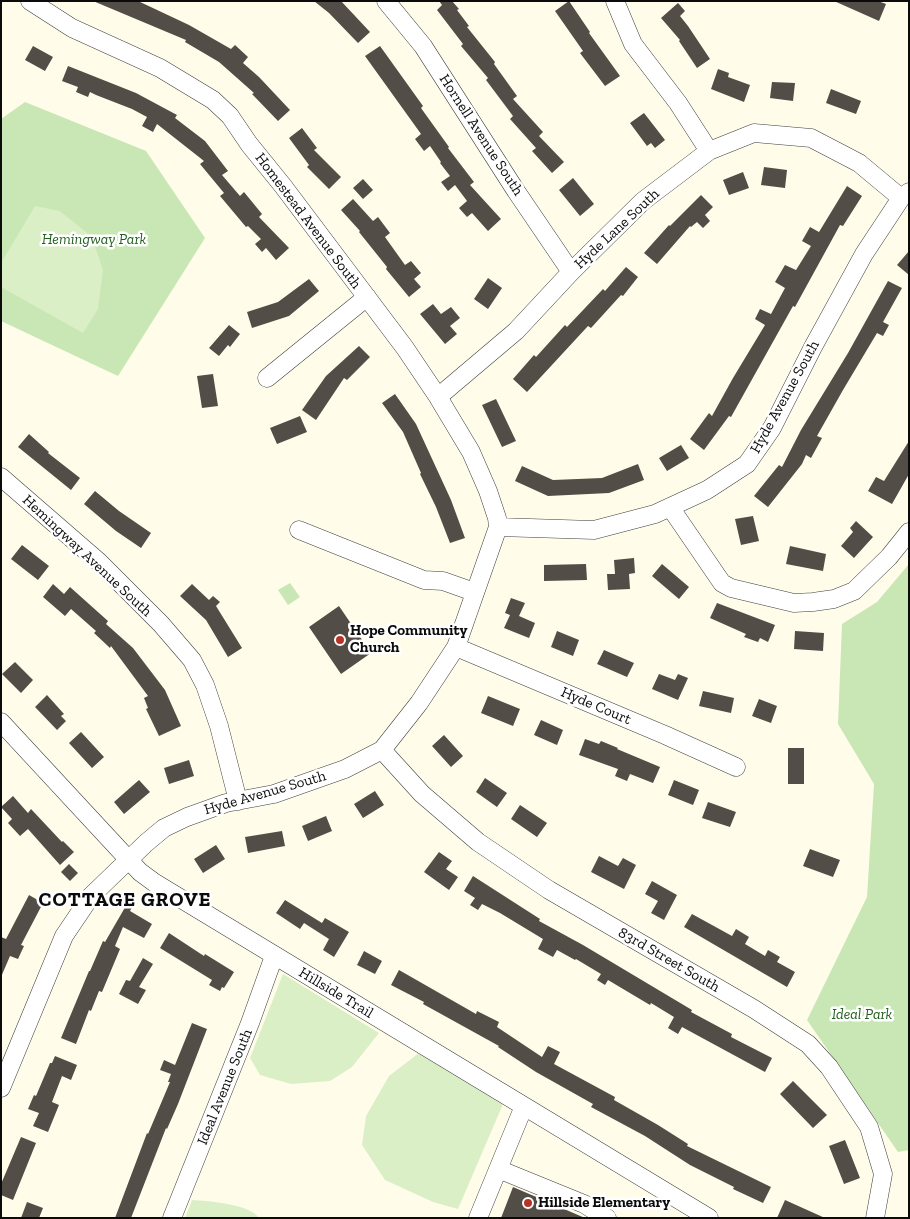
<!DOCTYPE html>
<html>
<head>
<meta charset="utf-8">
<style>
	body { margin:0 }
	#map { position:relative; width:910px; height:1219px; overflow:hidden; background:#fffde9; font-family:"Zilla Slab",serif }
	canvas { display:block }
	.frame { position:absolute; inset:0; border:2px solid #0b0b0b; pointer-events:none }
</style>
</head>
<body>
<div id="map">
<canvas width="910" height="1219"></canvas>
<div class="frame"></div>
</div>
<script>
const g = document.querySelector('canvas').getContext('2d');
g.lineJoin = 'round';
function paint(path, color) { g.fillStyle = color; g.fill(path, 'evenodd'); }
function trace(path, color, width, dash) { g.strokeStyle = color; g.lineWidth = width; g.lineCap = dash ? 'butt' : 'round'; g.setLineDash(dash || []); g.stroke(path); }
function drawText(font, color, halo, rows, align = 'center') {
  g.font = font + ' "Zilla Slab",serif'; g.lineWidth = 5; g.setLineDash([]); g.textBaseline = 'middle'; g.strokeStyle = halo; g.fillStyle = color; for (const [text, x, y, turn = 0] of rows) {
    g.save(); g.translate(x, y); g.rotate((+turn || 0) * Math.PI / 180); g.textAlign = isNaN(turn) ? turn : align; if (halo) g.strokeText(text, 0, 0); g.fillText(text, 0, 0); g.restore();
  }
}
paint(new Path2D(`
	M25 102 146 151 205 238 118 376 1 321V119Z
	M909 564V1150L898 1152 807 1020 867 897 874 784 838 724 842 624 877 602Z
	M290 583 300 597 288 605 278 590Z`), '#c8e7b4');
paint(new Path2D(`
	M35 206 60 211 92 237 103 270 98 309 83 333 1 287V263Z
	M283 974 379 1033 352 1067 330 1081 291 1084 260 1075 250 1058Z
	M419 1053 503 1104 458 1209 433 1202 385 1180 362 1145 366 1116 389 1076Z
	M192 1200C209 1201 250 1204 259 1218H185Z`), '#dbefc6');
paint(new Path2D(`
	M93 1H138L189 25 231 49 235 45 248 57 243 63 259 77 290 110 278 121 252 94 254 93 219 62 185 42 186 40Z
	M314 1H341L370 32 358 43 329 13Z
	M439 1H452L459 9 457 10 469 26 467 27 495 62 494 64 517 96 513 99 543 132 539 136 564 162 552 173 532 151 536 148 510 119 513 116 486 80 488 78 461 46 463 44 437 10 442 5Z
	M569 1 590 32 589 33 620 76 605 86 580 53 583 51 555 11Z
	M834 1H878L886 4 879 21Z
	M678 3 685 11 680 16 688 26 710 59 697 68 679 41 680 40 661 18Z
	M33 46 53 57 45 71 25 60Z
	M380 46 423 106 421 108 449 147 448 148 474 182 470 185 501 219 488 231 472 213 467 217 459 208 467 201 455 185 448 191 441 182 450 176 440 163 441 162 430 146 424 151 415 139 421 134 365 56Z
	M68 66 136 93 177 115 175 118 205 141 228 171 222 175 240 196 244 192 262 214 259 217 289 248 276 260 266 248 262 252 255 244 261 239 248 226 246 227 220 196 224 193 200 164 204 161 157 124 153 132 142 126 147 117 132 109 96 95 90 92 88 97 76 92 78 87 62 81Z
	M718 69 729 73 728 77 750 85 744 102 711 89Z
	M772 82 795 83 793 101 770 98Z
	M831 89 861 101 856 114 826 103Z
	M644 113 665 140 655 148 651 143 647 146 630 123Z
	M302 128 317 148 314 150 341 177 329 189 307 167 309 165 289 138Z
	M764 167 787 170 785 188 761 185Z
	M743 172 749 188 729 195 723 180Z
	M573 178 594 204 580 216 559 190Z
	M363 179 373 190 363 199 353 188Z
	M847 186 862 196 843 226 840 225 795 307 793 306 731 417 729 416 704 450 690 439 709 413 712 416 733 378 765 325 755 319 760 309 771 314 785 288 775 282 785 265 796 270 811 246 802 241 810 227 819 232Z
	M701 195 713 207 705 215 710 221 703 228 697 222 691 227 690 226 657 264 644 253 669 225 670 226Z
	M353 199 373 221 378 217 390 233 385 237 405 265 411 261 421 273 414 279 421 287 409 297 386 269 387 267 359 232 360 231 341 210Z
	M909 251V275L897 265Z
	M626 267 638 277 623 296 621 295 591 328 588 326 527 392 513 379 534 355 536 357 565 325 567 327 603 289 605 291Z
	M488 278 502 288 488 309 474 299Z
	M309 279 319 291 289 316 252 328 247 312 278 302Z
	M888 281 902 288 883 322 889 325 883 336 877 333 843 390 817 436 822 438 811 458 806 455 802 464 768 507 754 496 779 465 782 467 801 430 848 353Z
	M433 304 441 314 451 307 460 318 450 326 457 334 445 344 420 314Z
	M229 325 240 334 230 347 228 345 219 356 209 348Z
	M359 346 370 357 347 380 344 378 316 420 302 410 326 376Z
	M213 374 218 406 202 408 197 376Z
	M395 394 416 424 451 500 465 538 450 543 436 507 420 474 421 473 403 432 382 403Z
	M496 399 516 441 502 447 482 405Z
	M300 416 307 432 277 444 270 428Z
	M29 434 49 452 48 453 80 478 71 490 18 447Z
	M909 441V474L892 504 868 491 876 477 884 481Z
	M681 445 689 458 667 471 659 458Z
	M638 464 644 480 609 493 548 496 515 481 522 466 553 480 602 478Z
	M95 491 119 511 151 533 141 548 116 531 84 504Z
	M753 516 759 541 741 545 735 519Z
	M856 521 873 537 854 558 841 546 853 532 850 528Z
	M22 545 49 566 38 580 11 559Z
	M790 546 826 554 823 571 786 564Z
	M634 558 635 573 629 574 630 589 608 590 607 574H615L614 560Z
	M586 564 587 580 544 581V565Z
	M662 564 689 587 679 599 652 576Z
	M53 584 64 594 70 587 108 621 106 624 133 648 165 690 181 726 159 736 146 709 148 708 144 698 148 696 111 646 110 648 94 633 96 631 71 609 65 616 43 597Z
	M192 584 209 600 213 596 220 602 216 606 242 648 228 657 206 620 180 596Z
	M511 598 525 603 519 616 535 623 529 638 504 628 510 615 505 613Z
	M717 603 775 625 768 642 760 638 758 642 744 637 746 634 710 618Z
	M339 606 371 653 341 674 309 627Z
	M557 631 579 640 573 656 551 647Z
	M795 631 824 633 823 651 794 649Z
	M604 650 634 663 627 677 597 664Z
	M15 662 33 680 21 693 2 674Z
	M659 674 675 680 678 674 688 678 678 700 652 689Z
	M703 691 734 698 731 713 699 706Z
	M47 695 64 714 61 716 66 721 57 730 35 707Z
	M488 696 520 709 513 726 481 713Z
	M759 699 777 706 771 723 752 716Z
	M541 720 563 730 557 745 534 735Z
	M81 732 104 757 92 768 69 743Z
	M444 735 463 756 451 767 432 746Z
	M585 739 599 744 601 741 618 748 617 749 660 767 653 783 630 774 627 781 615 776 618 769 579 755Z
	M788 748H804V784H788Z
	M189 760 194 776 169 784 164 768Z
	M485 778 507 793 497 807 476 792Z
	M139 780 150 792 124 814 114 802Z
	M674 780 699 790 693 805 668 795Z
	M375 791 384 805 363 818 354 804Z
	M13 796 28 813 31 809 62 842 63 841 74 852 60 865 28 829 20 836 8 823 12 819 1 807Z
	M708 802 736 812 730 827 702 818Z
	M520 805 547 823 537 837 511 819Z
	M326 816 332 831 308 841 302 826Z
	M282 831 285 846 248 853 245 837Z
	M216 845 225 859 203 873 194 859Z
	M810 849 840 860 833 877 803 866Z
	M439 852 452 861 446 869 458 877 449 890 424 872Z
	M599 856 618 866 623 858 636 865 624 889 591 872Z
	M69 864 78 873 70 881 61 872Z
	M473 876 540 919 539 921 583 945 692 1010 691 1012 732 1034 731 1037 772 1058 765 1072 682 1027 678 1034 668 1028 674 1017 651 1003 650 1005 608 980 605 985 597 980 601 974 576 959 575 960 557 950 553 957 538 949 543 939 500 913 482 904 478 910 470 905 475 898 464 891Z
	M652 881 677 895 664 920 651 913 658 901 645 894Z
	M29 895 43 903 21 945 24 946 18 959 10 956 1 977V937L6 939Z
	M285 900 322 923 325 918 349 932 334 957 323 950 329 939 304 923 300 929 276 913Z
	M127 904 132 907 130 911 152 924 144 938 123 927 115 946 120 949 102 992 99 991 91 1011 89 1010 76 1044 61 1038 89 971H90L103 941 105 942Z
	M692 914 732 936 736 929 749 937 745 944 765 956 768 950 780 957 777 962 795 972 787 987 684 927Z
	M169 933 204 956 205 954 234 972 224 988 222 987 220 991 209 985 212 980 160 948Z
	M364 951 382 961 375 974 357 965Z
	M143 958 153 964 139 987 146 990 138 1004 119 994 126 980 130 981Z
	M399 970 476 1014 477 1011 499 1022 497 1027 542 1057 548 1046 560 1052 554 1064 615 1097 614 1100 658 1125 688 1144 687 1146 771 1187 763 1203 733 1189 734 1187 690 1165 645 1136 591 1107 593 1104 536 1072 498 1047 499 1046 423 1004 424 1002 391 985Z
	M192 1023 207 1029 178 1104 167 1129 166 1128 131 1218H115L147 1133 148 1134 170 1082H168L171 1074 160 1070 164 1060 175 1065Z
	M55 1056 77 1065 71 1080 62 1076 52 1102 59 1105 48 1132 33 1126 39 1113 28 1109 34 1095 36 1096 50 1063H52Z
	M793 1081 827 1115 813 1128 780 1094Z
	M21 1137 36 1143 13 1200 1 1195V1184Z
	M845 1140 860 1178 844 1184 829 1146Z
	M513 1187 585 1218H501Z
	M785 1200 825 1218H777Z
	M27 1202 43 1208 39 1218H21Z`), '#534d47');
const minor = new Path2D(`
	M386 1 423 46 516 191 571 272
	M615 1 633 44 678 103 709 151
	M267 378 367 297
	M438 397 516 331 571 272 643 201 709 151 754 133 811 138 859 163 901 198
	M1 477 99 562 161 624 192 660 205 685 219 726 238 801
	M670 507 722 583 731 588 794 603 813 602 834 599 854 591 889 557 909 532
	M498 527 594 530 655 514 707 490 747 464 772 428 813 347 864 254 901 198 909 192
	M299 530 424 580 443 581 474 592
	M456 647 665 735 736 767
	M1 722 140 872 155 883 709 1218
	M382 750 422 794 478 842 549 890 754 1009 808 1044 829 1067 869 1127 883 1174 875 1218
	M1 1088 64 936 91 896 146 843 164 828 187 817 226 803 274 794 345 769 382 750 419 703 456 647 498 527 497 518 488 491 471 452 438 397 405 348 283 186 249 144 230 116 213 100 160 68 72 28 30 1
	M498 1169 584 1204 607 1218
	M172 1218 250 1023 274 956
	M478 1218 524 1106`);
trace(minor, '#3e3e3e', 19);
trace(minor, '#fff', 18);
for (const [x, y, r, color] of [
	[340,640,5,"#b73327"],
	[528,1203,5,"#b73327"]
]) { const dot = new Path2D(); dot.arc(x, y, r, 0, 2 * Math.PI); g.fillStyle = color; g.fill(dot); trace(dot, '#fff', 2); }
drawText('15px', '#0b0b0b', '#fff', [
	["Hornell Avenue South",481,135,57],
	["Homestead Avenue South",308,221,53],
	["Hyde Lane South",617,229,-43],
	["Hyde Avenue South",785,397,-61],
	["Hemingway Avenue South",87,556,43],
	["Hyde Court",596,706,23],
	["Hyde Avenue South",265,793,-16],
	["83rd Street South",669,960,30],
	["Hillside Trail",336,993,31],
	["Ideal Avenue South",225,1087,-68]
]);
drawText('italic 15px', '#22601d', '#fff', [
	["Hemingway Park",94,240],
	["Ideal Park",862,1015]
]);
drawText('bold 15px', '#0b0b0b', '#fff', [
	["Hope Community",350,631],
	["Church",350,648],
	["Hillside Elementary",538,1203]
], 'left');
g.letterSpacing = '1px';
drawText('bold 20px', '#0b0b0b', '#fff', [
	["COTTAGE GROVE",125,900]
]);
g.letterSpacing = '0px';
</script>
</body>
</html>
